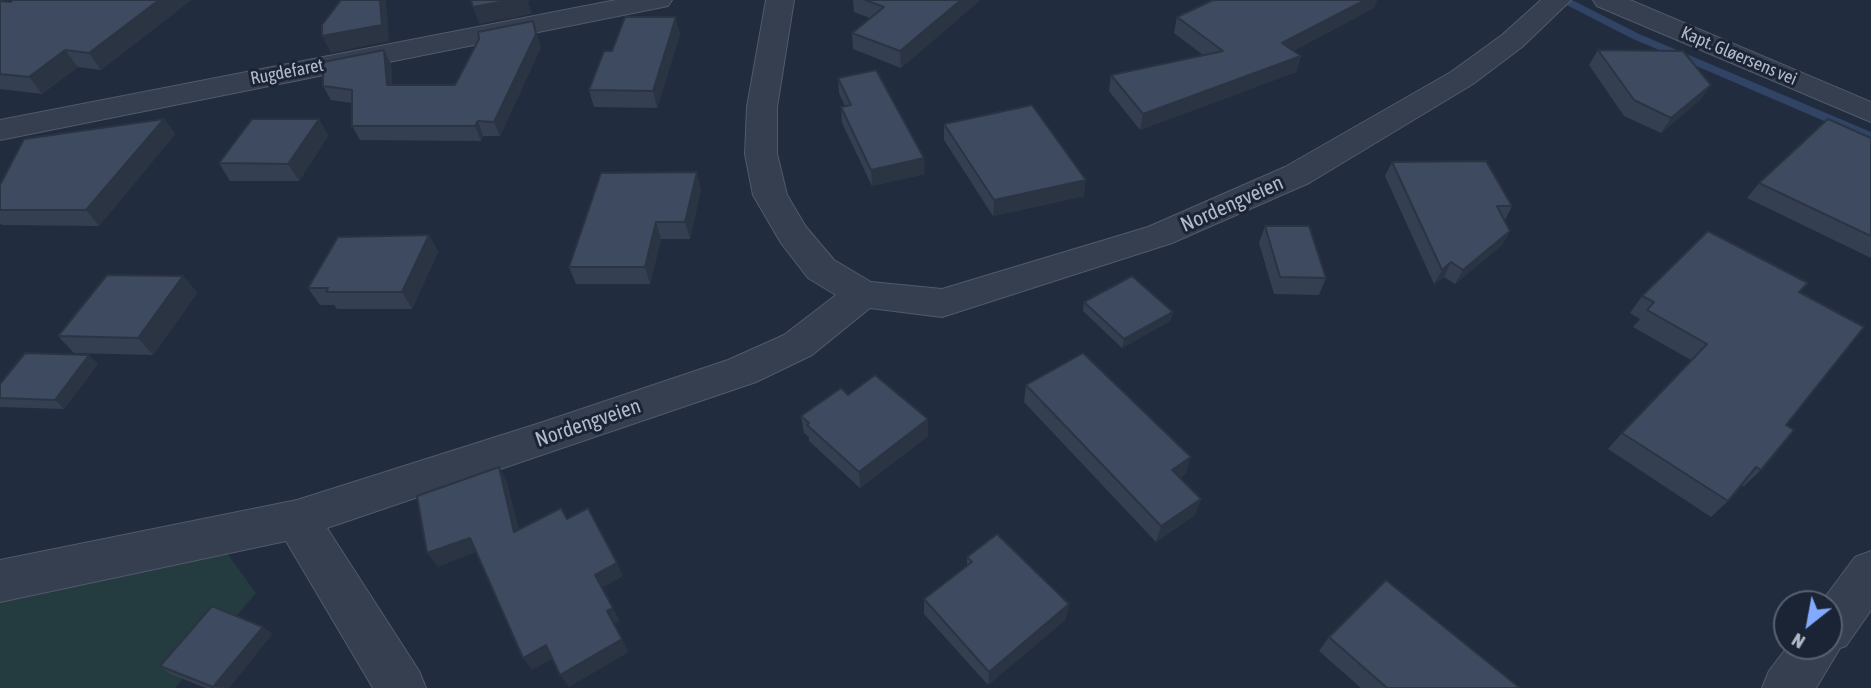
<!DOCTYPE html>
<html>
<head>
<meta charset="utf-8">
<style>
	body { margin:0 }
	#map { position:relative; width:1871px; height:688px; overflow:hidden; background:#222c3f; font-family:"Asap Condensed",sans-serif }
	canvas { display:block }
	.north { position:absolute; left:1773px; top:590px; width:70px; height:70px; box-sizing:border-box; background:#1b2434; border:2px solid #576070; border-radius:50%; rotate:211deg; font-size:19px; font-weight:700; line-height:28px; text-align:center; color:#b2baca }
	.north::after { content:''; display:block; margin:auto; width:24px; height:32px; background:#82aaff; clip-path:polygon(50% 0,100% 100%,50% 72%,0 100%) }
</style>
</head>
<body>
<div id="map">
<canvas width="1871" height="688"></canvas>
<div class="north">N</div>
</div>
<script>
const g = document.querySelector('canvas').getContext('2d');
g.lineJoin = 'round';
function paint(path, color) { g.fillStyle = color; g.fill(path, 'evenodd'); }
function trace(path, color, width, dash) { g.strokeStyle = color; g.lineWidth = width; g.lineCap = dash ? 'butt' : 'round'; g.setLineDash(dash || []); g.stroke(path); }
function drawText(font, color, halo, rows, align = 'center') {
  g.font = font + ' "Asap Condensed",sans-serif'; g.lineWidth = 6; g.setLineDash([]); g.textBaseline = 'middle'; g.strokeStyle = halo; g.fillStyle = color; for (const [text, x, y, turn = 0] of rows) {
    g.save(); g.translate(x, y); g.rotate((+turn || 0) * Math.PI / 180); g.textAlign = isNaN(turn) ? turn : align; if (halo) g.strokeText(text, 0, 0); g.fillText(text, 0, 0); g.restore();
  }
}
paint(new Path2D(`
	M224 549 256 593 175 688H0V599Z`), '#243b40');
paint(new Path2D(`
	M1557 0H1572L1639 34 1871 132V141L1631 38Z`), '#324466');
const minor = new Path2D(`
	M616 0H672L668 6 658 8 0 140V120Z
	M766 0H794L777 107V154L787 195 806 227 834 260 871 282 942 289 1148 227 1285 167 1451 72 1502 35 1541 0H1571L1522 47 1473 84 1309 183 1172 243 942 317 870 308 812 355 756 382 327 528 419 671 426 688H373L286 541 0 602V560L297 500 540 423 728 360 784 335 836 295 808 278 781 243 753 195 745 154 747 107Z
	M1593 0H1630L1871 102V122L1597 6Z
	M1871 551V610L1846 646 1840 648 1816 688H1762L1769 671 1788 646H1829V604H1820L1855 557Z`);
trace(minor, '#515a6a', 2);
paint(minor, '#363f4f');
paint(new Path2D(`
	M12 0H191L101 70 78 67 42 94 0 89V1L11 2Z
	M853 0H980L901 68 853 49 852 33 870 18 854 12Z
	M1213 0H1377L1374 8 1293 51 1301 56 1296 72 1140 130 1109 91 1111 75 1203 55 1174 33 1177 17Z
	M680 34 657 108 594 107 589 90 612 51Z
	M541 47 500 136H483L481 141 360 140 352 126V103L331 100 323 86 391 64 392 85H455Z
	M1598 50 1711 85 1700 100 1661 133 1624 116 1589 65Z
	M838 78 925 174 872 186 842 123 841 107 845 106 839 93Z
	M164 119 175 134 99 226 2 225 0 223V185Z
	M319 119 328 136 299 181H230L219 163Z
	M944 124 1084 196 993 216 944 140Z
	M1871 138V258L1747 198 1759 183Z
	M1392 162 1512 206 1505 220 1510 231 1502 245 1455 284 1444 277 1434 284 1385 176Z
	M701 189 690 239H661L650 284H576L569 267Z
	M1265 226 1326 278 1319 295 1274 294 1259 243Z
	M429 235 438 252 412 309H337L334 305H320L308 288Z
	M183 276 197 293 153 355 74 353 58 336Z
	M1799 292 1786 425 1761 470 1744 486 1741 485 1728 501 1711 517 1608 449 1622 433 1691 360 1633 327 1640 319 1630 313 1642 296Z
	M1084 302 1173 312 1170 321 1122 348 1083 311Z
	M98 364 64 409 0 407V384Z
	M1026 385 1186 473 1180 478 1201 499 1195 515 1156 542 1024 402Z
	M848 395 928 419V436L860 488 809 441V437L804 433 801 416Z
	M967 557 1066 619 988 685 924 614V599L967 566Z
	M263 627 272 634 229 688H206L170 674 160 666Z
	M1329 637 1520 688H1361L1319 651Z`), '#344052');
paint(new Path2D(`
	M159 0H191L101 70 89 53Z
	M380 0H386L389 41 331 53 322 36Z
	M511 0H530L528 2 532 14 479 24 473 7Z
	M961 0H980L901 68 900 51Z
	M1365 0H1377L1374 8 1277 59 1282 43Z
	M676 17 680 34 657 108 653 91Z
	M533 21 541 47 500 136 494 122Z
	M65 50 78 67 42 94 29 77Z
	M384 50 391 64 393 99 387 85Z
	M1301 56 1296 72 1140 130 1143 114Z
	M1711 85 1700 100 1661 133 1671 118Z
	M164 119 175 134 99 226 86 210Z
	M319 119 328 136 299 181 288 164Z
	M478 121 483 136 481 141 475 126Z
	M924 158 925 174 872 186 871 170Z
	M697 172 701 189 690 239 685 222Z
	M1086 180 1084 196 993 216 994 200Z
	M656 222 661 239 650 284 645 267Z
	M1510 231 1502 245 1455 284 1463 270Z
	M429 235 438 252 412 309 402 292Z
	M1451 262 1444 277 1434 284 1442 270Z
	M183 276 197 293 153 355 138 338Z
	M1173 312 1170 321 1122 348 1124 339Z
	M89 355 98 364 64 409 55 400Z
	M928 419V436L860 488 859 472Z
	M1191 457 1186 473 1167 486 1172 470Z
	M499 467 507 482 523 545 514 532Z
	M1201 499 1195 515 1156 542 1161 526Z
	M470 538 479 551 438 567 427 553Z
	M617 563 623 576 602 588 595 575Z
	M1069 604 1066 619 988 685 989 672Z
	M613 608 620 621 614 624 629 652 569 687 560 675 607 611Z
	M263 627 272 634 229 688 213 687Z
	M546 645 554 658 532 670 523 658Z`), '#2b3442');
const building = new Path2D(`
	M12 0H159L89 53 65 50 29 77 0 74V1L11 2Z
	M341 0H380L382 25 322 36V25Z
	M471 0H511L473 7Z
	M865 0H961L900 51 852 33 884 7Z
	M1213 0H1365L1282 43 1301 56 1143 114 1111 75 1223 51 1177 17Z
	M625 17H676L653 91 589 90 604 51H612Z
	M533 21 536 34 494 122 478 121 475 126H352V90L323 86V62L384 50 387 85H455L479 39 478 32Z
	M1598 50 1683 51 1711 85 1671 118 1634 100Z
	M876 70 924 158 871 170 841 107 851 105 838 78Z
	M1032 105 1086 180 994 200 944 124Z
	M164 119 86 210H0V185L24 139Z
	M252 119H319L288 164 219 163Z
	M1828 119 1871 138V236L1759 183Z
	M1486 161 1512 206H1497L1510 231 1463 270 1451 262 1442 270 1392 162Z
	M697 172 685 222H656L645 267H569L601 173Z
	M1265 226H1309L1326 278 1280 277Z
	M1708 231 1808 283 1799 292 1864 327 1786 425 1794 430 1761 470 1756 467 1728 501 1622 433 1707 344 1647 310 1654 302 1642 296Z
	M429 235 402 292H326L328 288H308L338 237Z
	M107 275 183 276 138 338 58 336Z
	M1132 276 1173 312 1124 339 1084 302Z
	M25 353 89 355 55 400 0 398V384Z
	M1083 353 1191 457 1172 470 1201 499 1161 526 1026 385Z
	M875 375 928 419 859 472 807 425 809 423 801 416 841 388 848 395Z
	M499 467 514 532 561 508 567 519 588 508 617 563 595 575 613 608 607 611 622 639 560 675 546 645 523 658 470 538 427 553 417 496Z
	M997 534 1069 604 989 672 924 599 972 562 967 557Z
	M1386 580 1520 688H1387L1329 637Z
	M212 606 263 627 213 687 160 666Z`);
paint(building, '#3d4a5f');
trace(building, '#2b3442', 2);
drawText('18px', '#b2baca', '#1b2434', [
	["Kapt. Gløersens vei",1739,56,23],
	["Rugdefaret",287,72,-11]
]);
drawText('21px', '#b2baca', '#1b2434', [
	["Nordengveien",1232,204,-24],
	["Nordengveien",588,423,-19]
]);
</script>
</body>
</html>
